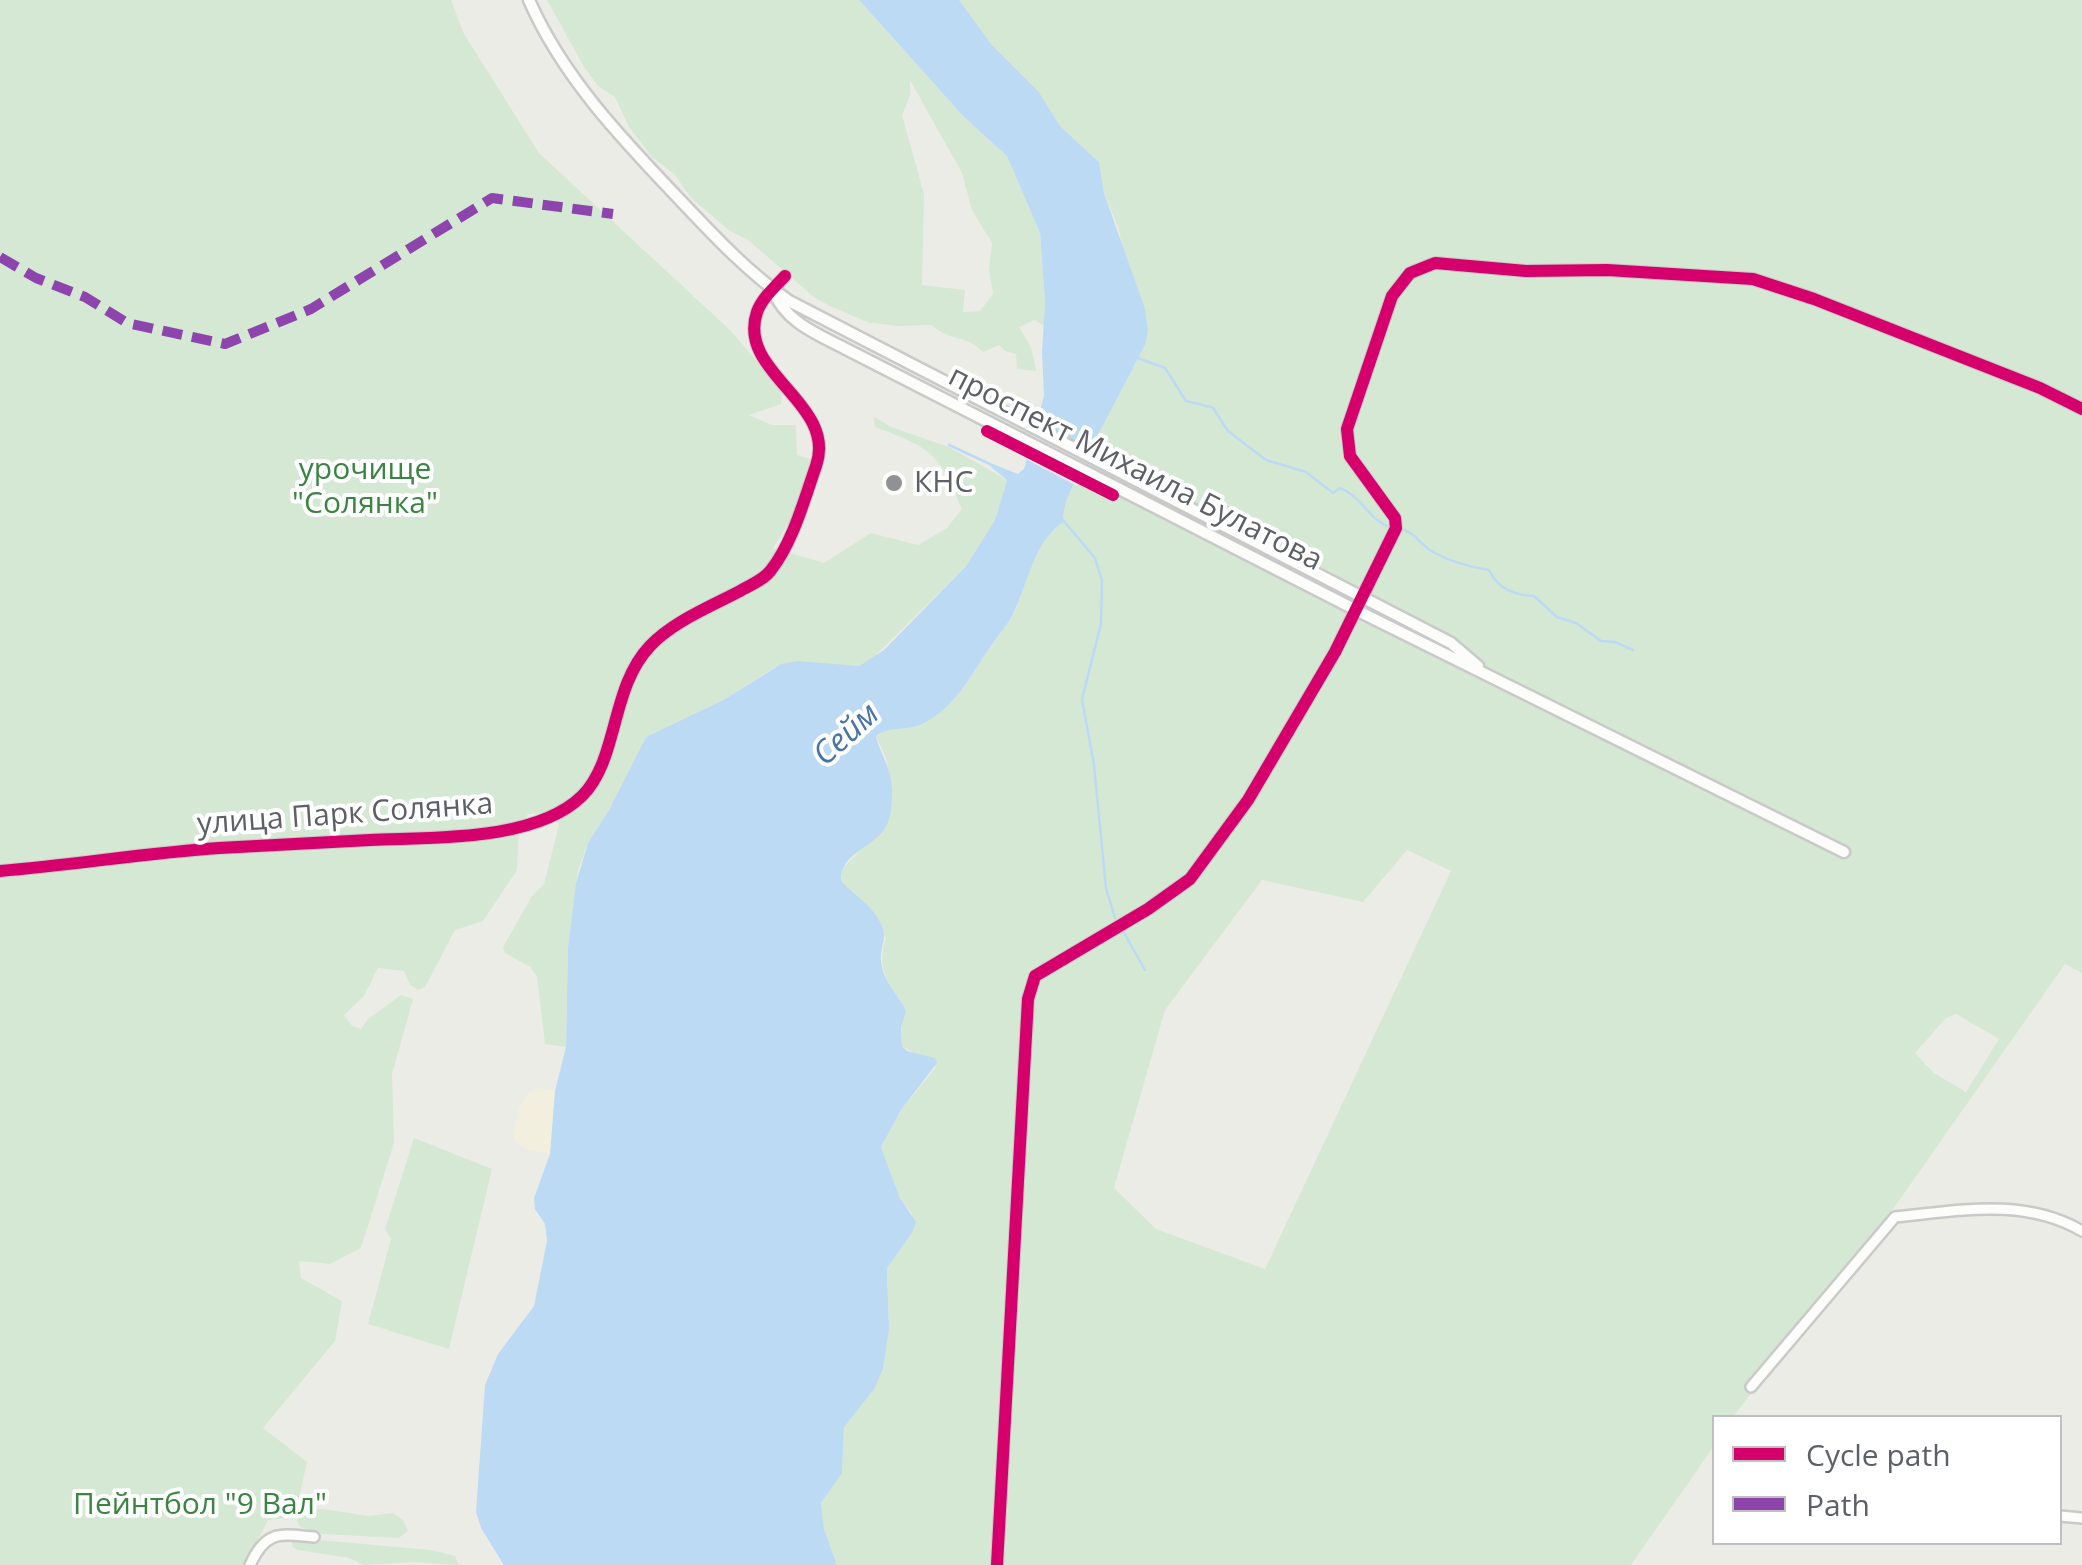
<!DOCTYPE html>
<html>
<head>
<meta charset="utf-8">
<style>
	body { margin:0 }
	#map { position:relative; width:2082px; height:1565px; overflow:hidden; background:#ecece7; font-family:"Open Sans",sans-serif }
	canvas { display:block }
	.legend { position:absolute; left:1712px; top:1415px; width:350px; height:130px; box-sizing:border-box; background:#fff; border:2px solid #bebfc1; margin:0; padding:12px 18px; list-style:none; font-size:30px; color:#5d6065 }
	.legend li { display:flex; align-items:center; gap:20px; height:50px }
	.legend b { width:50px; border:2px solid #bebfc1 }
</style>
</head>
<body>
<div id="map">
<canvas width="2082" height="1565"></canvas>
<ul class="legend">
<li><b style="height:12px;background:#d6006c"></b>Cycle path</li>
<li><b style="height:12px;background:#8e44ad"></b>Path</li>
</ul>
</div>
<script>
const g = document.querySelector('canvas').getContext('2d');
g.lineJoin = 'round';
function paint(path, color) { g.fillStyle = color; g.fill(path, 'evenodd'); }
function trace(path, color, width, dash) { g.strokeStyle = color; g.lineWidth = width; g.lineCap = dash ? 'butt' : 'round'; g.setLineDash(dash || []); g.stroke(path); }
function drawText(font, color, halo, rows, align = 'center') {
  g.font = font + ' "Open Sans",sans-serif'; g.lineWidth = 8; g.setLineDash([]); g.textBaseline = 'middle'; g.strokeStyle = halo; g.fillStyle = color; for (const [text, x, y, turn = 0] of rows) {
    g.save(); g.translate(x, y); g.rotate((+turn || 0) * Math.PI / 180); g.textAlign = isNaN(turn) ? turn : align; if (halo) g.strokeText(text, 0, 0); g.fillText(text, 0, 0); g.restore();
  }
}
paint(new Path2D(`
	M0 0H451L464 34 539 153 730 330 782 390 781 404 749 415 772 425H796L797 455 814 460 793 516 773 548 824 563 871 533 918 545 947 528 962 509C939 453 932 448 875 427L873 416 891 427 949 447 1007 480 995 520 966 566 873 658 859 666 845 667H775L725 699 646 737 609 810 588 843 578 870 568 948 566 1047 545 1044 537 976 530 967 505 953 503 947 532 896 544 884 559 825 551 813 528 814 519 832 517 870 483 921 455 930 425 987 418 990 410 985 404 971 378 968 364 996 344 1015 352 1026 361 1029 368 1019 401 995 413 999 392 1074 394 1143 361 1248 330 1264 299 1261 301 1278 342 1301 335 1341 263 1428 307 1462 295 1517 268 1520 245 1565H0Z
	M547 0H859L964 117 1007 155 1040 233 1045 303 1044 326 1035 320 1019 327 1031 347 1036 371 1017 369 1016 354 1005 351 999 345 983 352C965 334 951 342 931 325L897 326 867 322 832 307 815 298 748 240 730 231 691 198 675 175 652 157 629 127 615 97 598 86 584 67ZM910 80 962 173 972 210 992 243 989 270 993 294 980 311 963 312 965 290 922 285 924 194 902 115 910 96Z
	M959 0H2082V973L2065 964 1891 1212 1733 1417 1714 1418V1446L1631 1565H837L824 1530 821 1503 842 1472 844 1427 883 1369 889 1330 887 1268 912 1233V1214L900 1198 881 1147 901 1110 936 1067 902 1046 901 1002C885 983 877 962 886 938L841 881 842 869 887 823 892 785 886 758 876 736C887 725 905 731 919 725 954 710 971 675 991 646 998 636 1007 626 1013 615 1027 588 1033 534 1063 522 1063 486 1093 466 1099 433L1145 345 1118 227 1104 193 1099 162 1060 126 1039 92 992 45ZM1407 850 1451 871 1265 1269 1156 1229 1114 1188 1165 1010 1262 880 1363 902ZM1956 1014 1999 1039 1966 1092 1934 1073 1915 1053 1946 1018Z
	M414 1138 492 1169 449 1349 368 1324 391 1239 385 1229Z
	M324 1509 368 1516 393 1513 403 1520 408 1531 399 1538 322 1534 300 1527 297 1521 302 1510Z
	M295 1538 431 1550 455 1556 459 1565 412 1562 364 1565 349 1558 298 1550 293 1547 291 1540Z`), '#d5e8d4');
paint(new Path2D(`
	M536 1088 555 1091 550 1154 526 1149 514 1140C514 1121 518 1098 536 1088Z`), '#f3efde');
paint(new Path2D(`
	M859 0H959L992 45 1039 92 1060 126 1099 162 1104 193 1145 309 1148 331 1145 345 1099 433C1093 466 1063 486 1063 522 1033 542 1029 582 1013 614 1008 625 998 635 991 646 971 675 954 710 920 725 905 731 888 726 876 736 880 754 892 768 892 789 892 801 892 817 885 828 872 849 840 853 841 881 854 895 872 905 880 922 889 938 880 945 881 961 883 982 898 994 906 1011L901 1027 902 1046 907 1051 935 1058 937 1063 901 1110 881 1147 900 1198 916 1222 912 1233 887 1268 889 1330 883 1369 874 1389 844 1427 842 1473 821 1503 824 1529 837 1565H504L481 1528 476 1512 485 1385 498 1354 534 1306 547 1241 545 1224 535 1209 534 1198 550 1154 555 1091 566 1047 568 948 576 883 588 843 609 810 646 737 725 699 781 664 798 661 859 666 884 650 966 566 995 520 1007 480 991 467 993 464 1018 474 1024 469 1044 396 1042 352 1045 303 1040 233 1007 156 964 117Z`), '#bddaf4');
paint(new Path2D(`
	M1031 422 1097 455 1077 486 1022 457Z`), '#ecece7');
trace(new Path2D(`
	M1135 357 1165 368 1186 401 1211 407
	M1213 408 1228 431 1266 460 1306 472 1333 493 1340 488C1362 496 1371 524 1394 528
	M949 445 992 465
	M1062 519 1095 558 1102 581 1101 624 1082 699 1094 765 1106 888 1115 918
	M1400 529C1416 532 1419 544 1433 552 1451 562 1469 567 1489 570 1498 589 1514 595 1534 596L1557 617 1576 623 1601 641 1615 642 1633 650
	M1123 931 1145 970`), '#bddaf4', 2.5);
const minor = new Path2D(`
	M0 871C73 865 146 853 219 848 269 845 320 843 370 840 431 837 535 842 582 796 619 759 610 688 650 646 674 621 710 607 740 591 750 585 764 580 771 570 793 542 804 500 816 466 838 403 736 373 757 312 762 298 775 287 785 276
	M1751 1387 1895 1217C1959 1211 2023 1197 2082 1231
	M2060 1516 2082 1518
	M250 1565C266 1530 279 1534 314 1537
	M997 1565 1028 999 1035 976 1148 909 1190 879 1248 800 1335 652 1396 528 1395 518 1350 456 1347 429 1392 296 1410 273 1435 263 1526 271 1607 270 1753 279 1814 299 2040 388 2082 409`);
const tertiary = new Path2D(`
	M529 0C563 78 624 141 682 202 715 237 749 273 789 301L1451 643 1478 666
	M773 290C785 322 817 334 846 349L1356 610 1844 852`);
trace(minor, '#c9c9c9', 14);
trace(tertiary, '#c9c9c9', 15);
trace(minor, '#fcfcfb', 9);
trace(tertiary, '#fcfcfb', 10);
trace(new Path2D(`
	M0 257 36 278 85 297 127 323 225 344 311 309 492 198 613 214`), '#8e44ad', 10, [20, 10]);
trace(new Path2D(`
	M987 431 1113 495
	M0 871C73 865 146 853 219 848 269 845 320 843 370 840 431 837 535 842 582 796 619 759 610 688 650 646 674 621 710 607 740 591 750 585 764 580 771 570 793 542 804 500 816 466 838 403 736 373 757 312 762 298 775 287 785 276
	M997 1565 1028 999 1035 976 1148 909 1190 879 1248 800 1335 652 1396 528 1395 518 1350 456 1347 429 1392 296 1410 273 1435 263 1526 271 1607 270 1753 279 1814 299 2040 388 2082 409`), '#d6006c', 12);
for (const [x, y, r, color] of [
	[894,483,10,"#8f9192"]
]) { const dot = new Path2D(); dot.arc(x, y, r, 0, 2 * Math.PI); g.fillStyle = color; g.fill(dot); trace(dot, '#fff', 4); }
drawText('30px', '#5d6065', '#fff', [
	["проспект Михаила Булатова",1135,469,27],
	["улица Парк Солянка",345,815,-4]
]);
drawText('30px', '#3b8542', '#fff', [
	["урочище",365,470],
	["\"Солянка\"",365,504],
	["Пейнтбол \"9 Вал\"",200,1505]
]);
drawText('30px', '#5d6065', '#fff', [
	["КНС",914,483]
], 'left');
drawText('italic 32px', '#4773ab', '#fff', [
	["Сейм",847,735,-42]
]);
</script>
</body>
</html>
